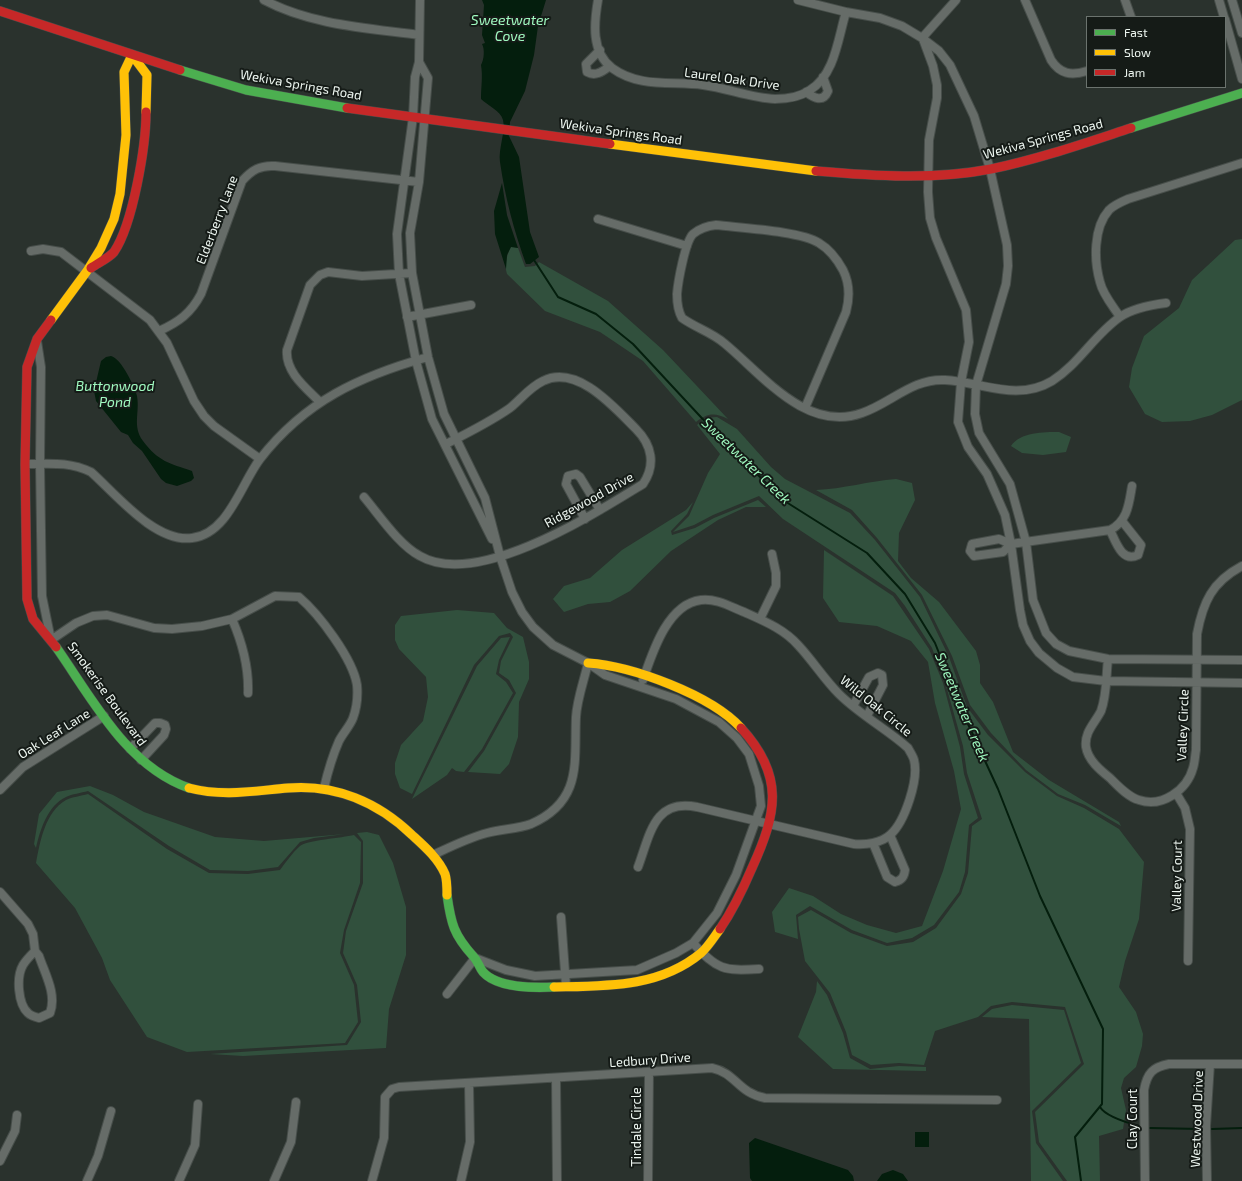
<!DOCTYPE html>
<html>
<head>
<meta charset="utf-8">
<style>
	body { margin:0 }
	#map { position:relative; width:1242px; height:1181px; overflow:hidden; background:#2a322d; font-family:"Exo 2",sans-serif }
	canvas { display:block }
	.legend { position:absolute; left:1086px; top:16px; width:140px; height:72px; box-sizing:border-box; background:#151b17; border:1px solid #6b736e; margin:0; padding:5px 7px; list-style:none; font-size:12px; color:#edf6f0 }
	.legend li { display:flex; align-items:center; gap:8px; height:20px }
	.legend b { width:20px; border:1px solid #6b736e }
</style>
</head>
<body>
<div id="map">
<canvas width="1242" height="1181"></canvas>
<ul class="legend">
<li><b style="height:5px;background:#4caf50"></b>Fast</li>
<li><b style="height:5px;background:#ffc107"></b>Slow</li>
<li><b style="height:5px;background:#c62828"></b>Jam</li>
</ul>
</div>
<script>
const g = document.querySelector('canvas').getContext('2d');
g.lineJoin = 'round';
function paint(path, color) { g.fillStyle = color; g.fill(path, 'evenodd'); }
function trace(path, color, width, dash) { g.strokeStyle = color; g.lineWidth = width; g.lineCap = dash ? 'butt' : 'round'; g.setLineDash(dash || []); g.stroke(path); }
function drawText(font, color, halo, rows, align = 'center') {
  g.font = font + ' "Exo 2",sans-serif'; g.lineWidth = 4; g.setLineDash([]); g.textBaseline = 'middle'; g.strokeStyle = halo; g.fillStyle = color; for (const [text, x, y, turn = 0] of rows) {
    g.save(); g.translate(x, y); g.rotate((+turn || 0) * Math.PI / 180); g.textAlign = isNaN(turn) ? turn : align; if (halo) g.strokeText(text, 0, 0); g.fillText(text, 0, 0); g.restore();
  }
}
paint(new Path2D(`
	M1242 239V400L1212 415 1190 421 1162 422 1145 414 1129 387 1132 368 1144 336 1179 308 1192 280 1235 240Z
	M511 246 518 248 525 267 535 266 539 262 608 301 663 350 728 419C715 412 707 413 696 422L643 361 600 332 545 311 507 274C504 265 507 255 511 246Z
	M717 417 737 429 771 467 785 479 850 513 875 540 920 597 949 657 967 707 988 735 1025 772 1057 796 1084 808 1119 829 1144 862 1139 919 1125 961 1119 987 1136 1012 1143 1034 1142 1046 1136 1067 1124 1078 1121 1088 1126 1110 1123 1129 1099 1136 1100 1181H1067L1039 1142 1035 1112 1084 1064 1065 1007 1012 1002 991 1006 978 1017 935 1031 924 1065 899 1063 871 1065 852 1055 846 1032 830 993 805 961 799 929 798 917 811 910 851 933 887 946 913 942 936 928 961 894 968 873 972 826 982 819 967 773 963 746 945 682 932 648 905 606 895 593 783 519 759 496 713 515 694 525 673 532 689 516 708 473 720 454 697 425 705 418Z
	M1059 432 1071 437 1066 452 1043 455 1022 453 1011 446C1020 432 1044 432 1059 432Z
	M896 479 912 483 915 500 899 533 898 561 911 578 939 602 976 651 980 665V683L993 702 1013 752 1049 780 1119 822 1121 826 1085 805 1058 794 1026 770 991 733 970 705 952 656 922 595 877 538 852 510 816 490C843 489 869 481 896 479Z
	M758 500 766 507H746L718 520 671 551 630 591 610 602 588 604 564 612 553 599 564 586 590 578 622 550 686 510 693 502 687 514 671 531 672 535 695 528 714 518Z
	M824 550 893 596 929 649 943 683 960 747 964 774 978 818 969 825 965 872 959 892 934 925 912 938 887 943 852 930 810 906 796 915 798 939 775 932 772 912 789 888 813 896 841 914 867 925 896 933 922 926 943 871 961 809 954 771 935 703 928 662 911 641 877 626 839 622 823 598Z
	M457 610 494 613 507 628 523 637 529 662V679L519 702 518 737 509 764 500 774 468 772 484 751 516 693 509 680 499 673 501 661 513 637 510 633 499 636 474 665 412 794 400 788 395 774V763L401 745 423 721 428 697 426 677 399 649 395 640V625L401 616Z
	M510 637 499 660 496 674 506 682 513 693 482 749 464 772 456 771 452 768 447 775 412 799 477 666 501 638Z
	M90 786 113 795 144 812 215 837 264 841 345 834 314 838 300 842 278 867 248 871 210 870 169 846 88 791C81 793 72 794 66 797 48 805 40 830 36 848L34 844 39 814 57 792Z
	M88 794 167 849 209 873 248 874 280 870C286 862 292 853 300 846 307 840 342 838 354 835L361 842 360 883 344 930 340 953 354 985 358 1022 345 1043 187 1052 147 1037 110 980 102 958 75 908 36 863C40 842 45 812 66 800 72 797 81 796 88 794Z
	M367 832 379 835 393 863 406 907V955L389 1009 386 1048 243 1056 210 1054 347 1045 361 1022 357 985 343 953 346 931 363 883V841L357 833Z
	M817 981 827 995 843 1033 850 1058 870 1069 899 1066 926 1067V1071L833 1069 798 1037 816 992Z
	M1012 1005 1064 1010 1081 1063 1032 1111 1036 1143 1063 1181H1031L1029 1019 982 1017 992 1009Z`), '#31503d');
paint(new Path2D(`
	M482 0H546L538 26 534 55 525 91 510 122 509 136 519 157 530 232 539 257 530 264H526C514 231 505 197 500 162 498 149 506 131 503 120 501 111 487 105 481 99 481 86 483 77 481 65 484 60 485 49 482 44L485 43 482 35 484 5Z
	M502 183 507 215 518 248 511 247 507 255 506 269 495 234 494 211Z
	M111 356C121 358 135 387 137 396 140 413 132 426 143 441 159 462 169 463 192 471L194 478 191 481 177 486 166 483 161 479 142 451 133 443 128 435 121 432 96 401 94 391 101 361 106 357Z
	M915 1132H929V1147H915Z
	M755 1138 848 1170 853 1176 854 1181H752L750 1178 749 1143Z
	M893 1170 903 1174 908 1181H877L882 1174Z`), '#041e0d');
trace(new Path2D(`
	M534 260 558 297 596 314 633 344 711 428 783 500 867 553 905 594 935 643 962 711 998 789 1040 896 1103 1029 1102 1104 1075 1137 1081 1181
	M1100 1107C1106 1117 1128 1123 1139 1126
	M1150 1128 1201 1129
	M1212 1129 1242 1128`), '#041e0d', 2);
const street = new Path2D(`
	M264 0C311 25 367 28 419 35
	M420 0 419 62 415 77 413 117 397 234 399 274 416 361 432 419 492 539
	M598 0C594 23 591 52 612 68 639 88 672 81 703 85 727 88 751 98 775 99 787 99 800 97 810 90 835 75 838 38 846 12
	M798 0 846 12 880 18 902 26 922 38 939 51 950 65 974 116 990 169 1007 245 1008 266 1006 284 976 385 975 414 979 433 1010 484 1026 542 1033 600 1046 633 1056 644 1069 651 1108 659 1242 660
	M1025 0 1051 60C1060 74 1071 76 1087 71
	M1125 0 1131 17
	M1219 0 1224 17
	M1232 0 1242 33
	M1225 19 1242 79
	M922 38 956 0
	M923 39 933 66 937 85V98L929 140 928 192 930 218 936 238 966 310 969 342 961 382 958 422 968 447 987 474 1005 515 1011 544 1020 610 1023 625 1030 641 1039 653 1057 668 1073 677 1106 681 1242 683
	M600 50 586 64 587 72C596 77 603 71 610 66
	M419 62 428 78 419 182 410 233 412 273 428 357 444 414 485 498 500 556 512 592 522 612 533 627 553 645 588 663 605 675 676 699 719 722 737 738 749 754 759 786 761 806 736 875 717 913 693 943 676 953 637 970 535 976 506 970 475 958 447 994
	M806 92C814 98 823 103 828 91L823 77
	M598 219 687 246
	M31 251 43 249 61 252 150 320 167 343 194 401 204 416 214 426 260 459
	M407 317 471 305
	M1120 317C1113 306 1103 295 1100 282 1094 261 1093 228 1109 210 1114 205 1121 202 1128 199L1242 163
	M159 331C179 322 191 313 201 294L242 181C252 170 260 165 275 166L419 182
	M37 341 41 367 40 464 42 596 51 640 76 623 93 616 107 615 154 628 172 629 202 626 232 619 275 596 299 597C319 614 353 659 357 685 358 696 357 707 353 718 350 726 343 733 339 741 332 757 328 771 324 788
	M320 402C306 388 285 372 287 350L310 285 320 275 328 272 362 276 412 273
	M805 408 846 312C850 297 850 284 843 270 837 259 829 249 819 243 801 231 740 228 716 225 707 226 700 228 693 234 685 242 678 282 677 294 677 303 678 311 682 318 696 328 711 332 724 343 762 374 806 433 862 413 891 403 913 378 945 380 982 382 1017 402 1052 381 1079 364 1094 335 1120 317 1133 308 1150 305 1166 303
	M25 464C49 464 68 461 91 472 116 494 155 543 192 538 228 534 241 484 260 459 305 401 360 376 428 357
	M364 497C380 516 399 545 420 556 477 589 594 514 643 484 656 465 652 445 636 429 614 407 577 364 543 381 530 387 521 399 510 408 490 422 468 433 446 444
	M585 519 566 484 568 476 576 474 580 477 600 510
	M1110 530C1116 542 1122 563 1138 555L1141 545 1122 521
	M1011 544 1003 552 974 556 970 551 972 544 999 539 1011 544 1110 530C1128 521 1129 503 1132 486
	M232 619C242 642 249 666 248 693
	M760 619 776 586V573L772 554
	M1108 659C1106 676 1107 695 1101 711 1095 723 1084 732 1086 747 1088 760 1100 770 1110 778 1118 786 1128 797 1139 800 1162 808 1187 790 1193 768 1195 762 1195 755 1196 750L1197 634C1203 602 1212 582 1242 566
	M853 706 869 677 878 673 882 675 883 685 867 716
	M130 749 155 723H160L165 725 166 729 164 735 141 760
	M0 790 23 767 104 716
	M1176 793 1185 808 1190 829 1188 961
	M873 843 887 877 895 882C902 880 904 877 905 870L890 835
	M433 855C450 847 468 838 487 833 501 829 518 829 531 824 583 801 574 762 576 717 577 699 584 681 588 663
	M638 867C650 835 654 798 697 807L854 844C866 845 881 843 890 835 905 822 919 779 914 760 913 756 910 752 908 748 887 729 860 715 839 694 824 679 813 661 798 645 784 629 764 621 744 612 731 607 716 598 701 600 667 604 652 654 643 680
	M0 892 28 924 33 934 35 951 39 956C45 974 57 994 50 1013L39 1018C35 1017 31 1016 28 1013 18 1004 16 977 23 965 26 960 31 955 35 951
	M561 917 566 986
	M693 943C717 970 724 971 759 969
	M556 1078 557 1181
	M0 1161 15 1131 17 1115
	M87 1181 98 1156 111 1111
	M179 1181 195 1145 198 1104
	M274 1181 291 1142 296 1102
	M372 1181 384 1138 385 1097 392 1089 399 1087 712 1068C736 1073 738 1093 765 1098L997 1100
	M461 1181 470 1142 469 1084
	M648 1181 649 1073
	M1145 1181 1144 1090C1147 1073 1153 1067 1169 1064H1242
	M1207 1181 1206 1126 1210 1064`);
const fast = new Path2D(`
	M180 70 246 90 347 108
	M1131 128 1242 93
	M56 647C92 698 126 766 189 788
	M447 895C451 924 454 935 473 956 478 961 479 967 483 972 497 988 535 988 554 987`);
const slow = new Path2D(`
	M132 55 147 75 146 112
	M610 144 816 171
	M51 320 87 271 101 248 114 219 120 194 126 135 124 72 132 55
	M588 663C632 666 711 695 741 728
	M189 788C224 797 253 791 288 788 335 784 378 802 412 835 424 846 438 858 445 874 447 880 447 889 447 895
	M554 987C605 986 659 988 701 953 708 947 714 937 720 929`);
const jam = new Path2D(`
	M0 11 180 70
	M347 108 610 144
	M816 171C874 176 934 180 991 169 1039 159 1085 143 1131 128
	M91 268C98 263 109 258 114 252 133 224 146 146 146 112
	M51 320 37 339 27 367 25 464 27 599 33 619 56 647
	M720 929C733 910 743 889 752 868 777 813 785 776 741 728`);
trace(street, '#474e4a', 10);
trace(fast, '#474e4a', 10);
trace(slow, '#474e4a', 10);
trace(jam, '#474e4a', 10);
trace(street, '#666c68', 8);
trace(fast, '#4caf50', 9);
trace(slow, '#ffc107', 9);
trace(jam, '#c62828', 9);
drawText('13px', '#edf6f0', '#151b17', [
	["Laurel Oak Drive",732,79,8],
	["Wekiva Springs Road",301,85,10],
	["Wekiva Springs Road",621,132,8],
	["Wekiva Springs Road",1043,139,-15],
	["Elderberry Lane",217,220,-69],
	["Ridgewood Drive",589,500,-29],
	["Smokerise Boulevard",107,694,54],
	["Wild Oak Circle",876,706,39],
	["Valley Circle",1183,725,-88],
	["Oak Leaf Lane",54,734,-32],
	["Valley Court",1177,876,-89],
	["Ledbury Drive",650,1060,-4],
	["Clay Court",1133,1119,-90],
	["Westwood Drive",1197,1119,-88],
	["Tindale Circle",637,1127,-90]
]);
drawText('italic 14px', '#a0fac0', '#151b17', [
	["Sweetwater",510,20],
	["Cove",510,36],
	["Buttonwood",115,386],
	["Pond",115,402],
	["Sweetwater Creek",746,461,44],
	["Sweetwater Creek",962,707,67]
]);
</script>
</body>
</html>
